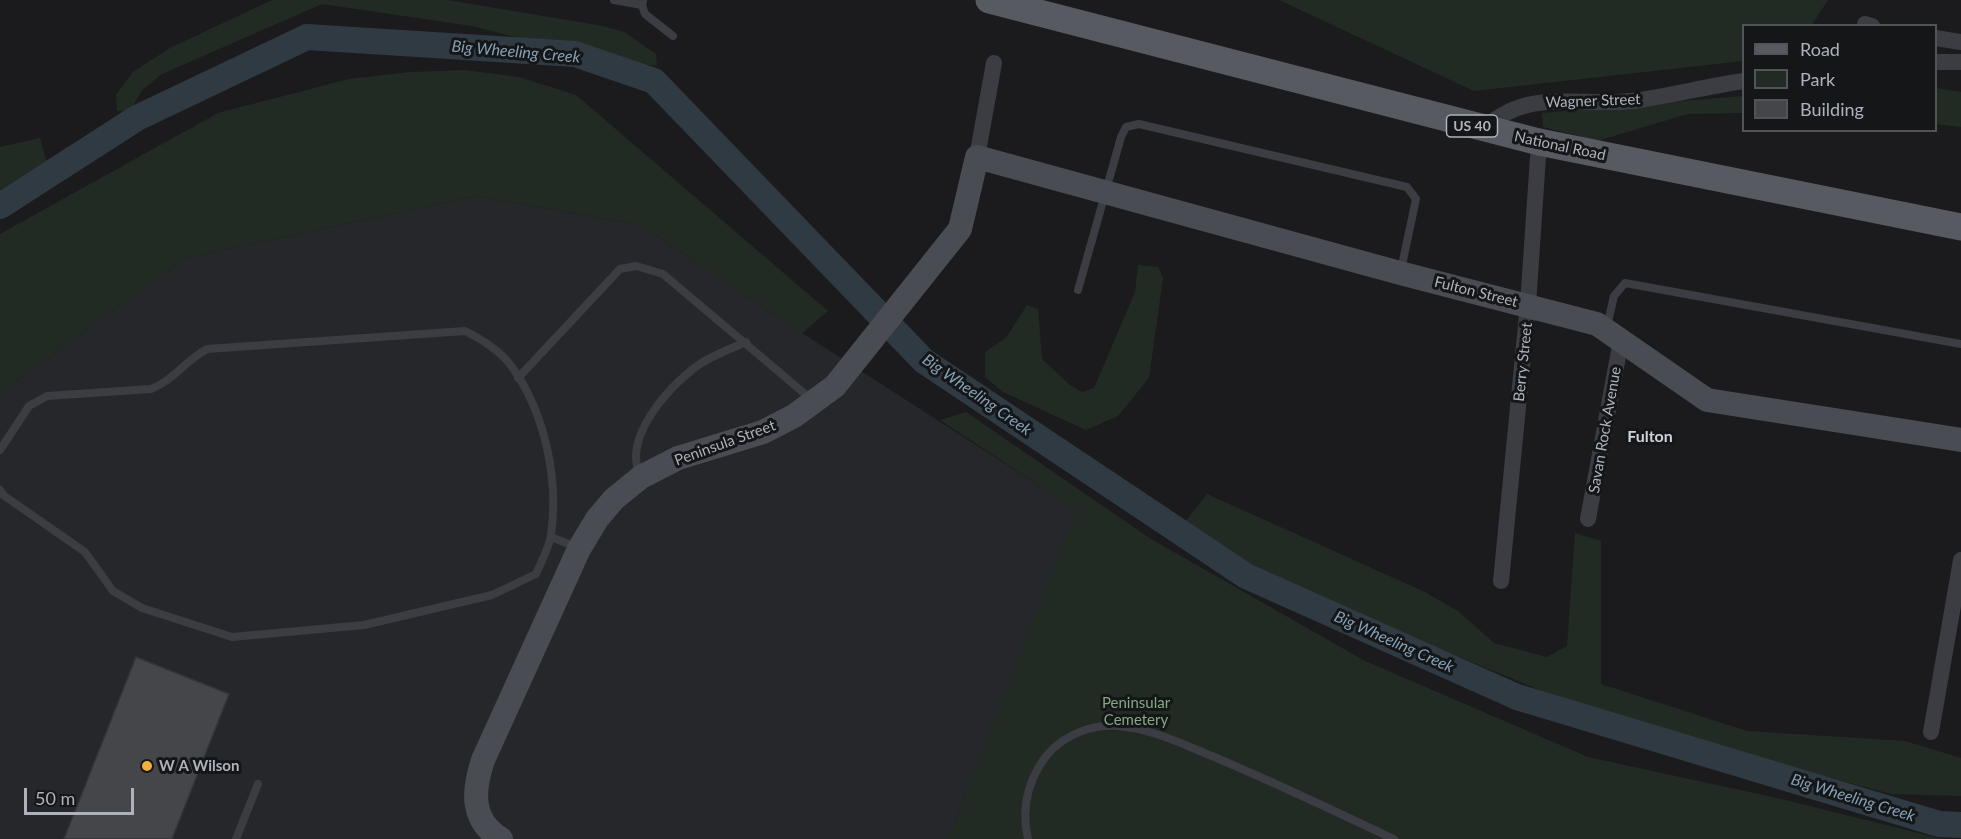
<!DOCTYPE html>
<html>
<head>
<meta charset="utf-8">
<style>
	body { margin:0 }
	#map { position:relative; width:1961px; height:839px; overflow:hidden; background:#1b1b1d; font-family:Lato,sans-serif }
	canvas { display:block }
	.legend { position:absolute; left:1742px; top:24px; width:195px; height:108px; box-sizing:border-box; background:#151618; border:2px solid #52545a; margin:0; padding:8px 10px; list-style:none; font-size:18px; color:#adb2bc }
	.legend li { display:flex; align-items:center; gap:12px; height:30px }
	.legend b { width:30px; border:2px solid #52545a }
	.scale { position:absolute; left:24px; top:788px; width:110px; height:27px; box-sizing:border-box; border:3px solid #adb2bc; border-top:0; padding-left:8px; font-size:18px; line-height:21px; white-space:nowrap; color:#adb2bc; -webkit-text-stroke:4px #151618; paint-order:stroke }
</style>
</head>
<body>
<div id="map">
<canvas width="1961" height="839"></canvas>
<ul class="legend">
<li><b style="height:8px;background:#575a61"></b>Road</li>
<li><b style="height:16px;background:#222b23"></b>Park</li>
<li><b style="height:16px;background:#45464a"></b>Building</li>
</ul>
<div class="scale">50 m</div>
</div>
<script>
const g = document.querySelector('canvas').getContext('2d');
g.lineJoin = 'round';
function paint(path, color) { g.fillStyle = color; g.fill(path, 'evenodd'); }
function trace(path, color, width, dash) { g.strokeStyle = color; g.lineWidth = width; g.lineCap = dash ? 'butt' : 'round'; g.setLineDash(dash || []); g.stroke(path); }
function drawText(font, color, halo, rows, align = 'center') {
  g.font = font + ' Lato,sans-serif'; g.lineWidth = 6; g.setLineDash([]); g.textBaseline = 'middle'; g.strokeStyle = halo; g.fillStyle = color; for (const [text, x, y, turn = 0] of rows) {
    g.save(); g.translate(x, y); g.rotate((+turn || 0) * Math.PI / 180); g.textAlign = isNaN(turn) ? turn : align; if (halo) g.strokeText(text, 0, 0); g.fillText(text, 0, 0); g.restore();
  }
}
paint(new Path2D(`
	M476 196 641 225 802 333 1077 510 948 839H0V393L185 258Z`), '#26272a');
paint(new Path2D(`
	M272 0H447L603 26 624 32 656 54 657 66 605 60 472 26 322 4 162 74 142 90 130 111H117L116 95 133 72 170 48Z
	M1279 0H1828L1812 25 1744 26 1743 61 1474 91Z
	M464 70 519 77 576 95 828 311 802 333 641 225 476 196 185 258 0 393V234L218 113 349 79 410 72Z
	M1936 88 1961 92V127L1936 124Z
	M1743 96V113L1688 114 1597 141 1543 127 1542 113Z
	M40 138 46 161 0 190V147Z
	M1138 265 1158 267 1163 278 1149 378 1118 416 1086 430 1003 392 985 377V352L1006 338 1027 305 1038 309 1042 359 1070 385 1082 392 1094 388 1135 292Z
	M966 412 1151 539 1365 661 1588 757 1786 800 1942 839H948L1076 510 940 420Z
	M1207 494 1425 592 1458 611 1494 643 1547 657 1567 646 1575 533 1601 541V684L1747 731 1905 741 1961 758V796L1891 794 1605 717 1283 584 1184 523Z`), '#222b23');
trace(new Path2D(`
	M0 206 137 118 307 37 575 54 654 81 924 361 1246 576 1517 697 1939 824 1961 825`), '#303a42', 26);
const building = new Path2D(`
	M136 657 229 694 172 839H64Z`);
paint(building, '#45464a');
trace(building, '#353539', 1.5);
trace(new Path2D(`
	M614 0 642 5 643 1
	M642 5 645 14 673 36
	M1078 290 1121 137 1126 127 1139 124 1407 187 1416 199 1401 270
	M1607 326 1614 296 1625 283 1961 344
	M518 378 620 269 636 266 663 274 811 399
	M0 450 29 406 47 396 151 389C174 380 185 361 207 349L465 331C483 340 501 351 512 367 545 413 559 480 551 535 549 548 541 562 536 574L492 595 364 625 232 637 142 608 113 591 85 552 3 495 0 490
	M641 476C620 438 673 381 703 362 716 354 732 348 746 342
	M551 537 576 547
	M236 839 258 784
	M1028 839C1022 813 1026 788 1040 765 1055 739 1087 724 1117 726 1149 728 1178 742 1207 754 1270 780 1332 810 1394 839`), '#3b3d42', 8);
trace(new Path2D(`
	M1865 24 1872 26
	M1936 38 1961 42
	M1936 62H1961
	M1484 129C1530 85 1583 109 1639 100 1674 95 1708 86 1744 81
	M977 157 994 63
	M1588 519 1621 340
	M1501 581 1528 305 1539 142
	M1931 732 1961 560`), '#3b3d42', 16);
trace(new Path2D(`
	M501 839C470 820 473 790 483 760L579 549 597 519 614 499 641 477 678 458 763 432 794 416 835 386 960 229 977 157 1400 273 1597 324 1707 400 1961 440`), '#494c52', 24);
trace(new Path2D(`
	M989 0 1539 142 1961 227`), '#575a61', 27);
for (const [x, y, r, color] of [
	[147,766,6,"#f4af3b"]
]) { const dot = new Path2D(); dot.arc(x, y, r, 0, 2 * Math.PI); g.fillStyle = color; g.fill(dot); trace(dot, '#151618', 2); }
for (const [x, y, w] of [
	[1472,126,51]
]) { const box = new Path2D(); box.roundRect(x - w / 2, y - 11, w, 22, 4.5); g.fillStyle = '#151618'; g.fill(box); trace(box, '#adb2bc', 1.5); }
drawText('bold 14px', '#adb2bc', null, [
	["US 40",1472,126]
]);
drawText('15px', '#adb2bc', '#151618', [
	["Wagner Street",1593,101,-2],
	["National Road",1560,146,12],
	["Fulton Street",1476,292,14],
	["Berry Street",1523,362,-84],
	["Savan Rock Avenue",1605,430,-80],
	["Peninsula Street",725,443,-20]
]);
drawText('15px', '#84a785', '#151618', [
	["Peninsular",1136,703],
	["Cemetery",1136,720]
]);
drawText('bold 15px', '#adb2bc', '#151618', [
	["W A Wilson",159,766]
], 'left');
drawText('italic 16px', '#85a1b7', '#151618', [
	["Big Wheeling Creek",516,52,5],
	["Big Wheeling Creek",977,395,35],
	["Big Wheeling Creek",1394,642,24],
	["Big Wheeling Creek",1853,798,17]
]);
drawText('bold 16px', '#ced1d8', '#151618', [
	["Fulton",1650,437]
]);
</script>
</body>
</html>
